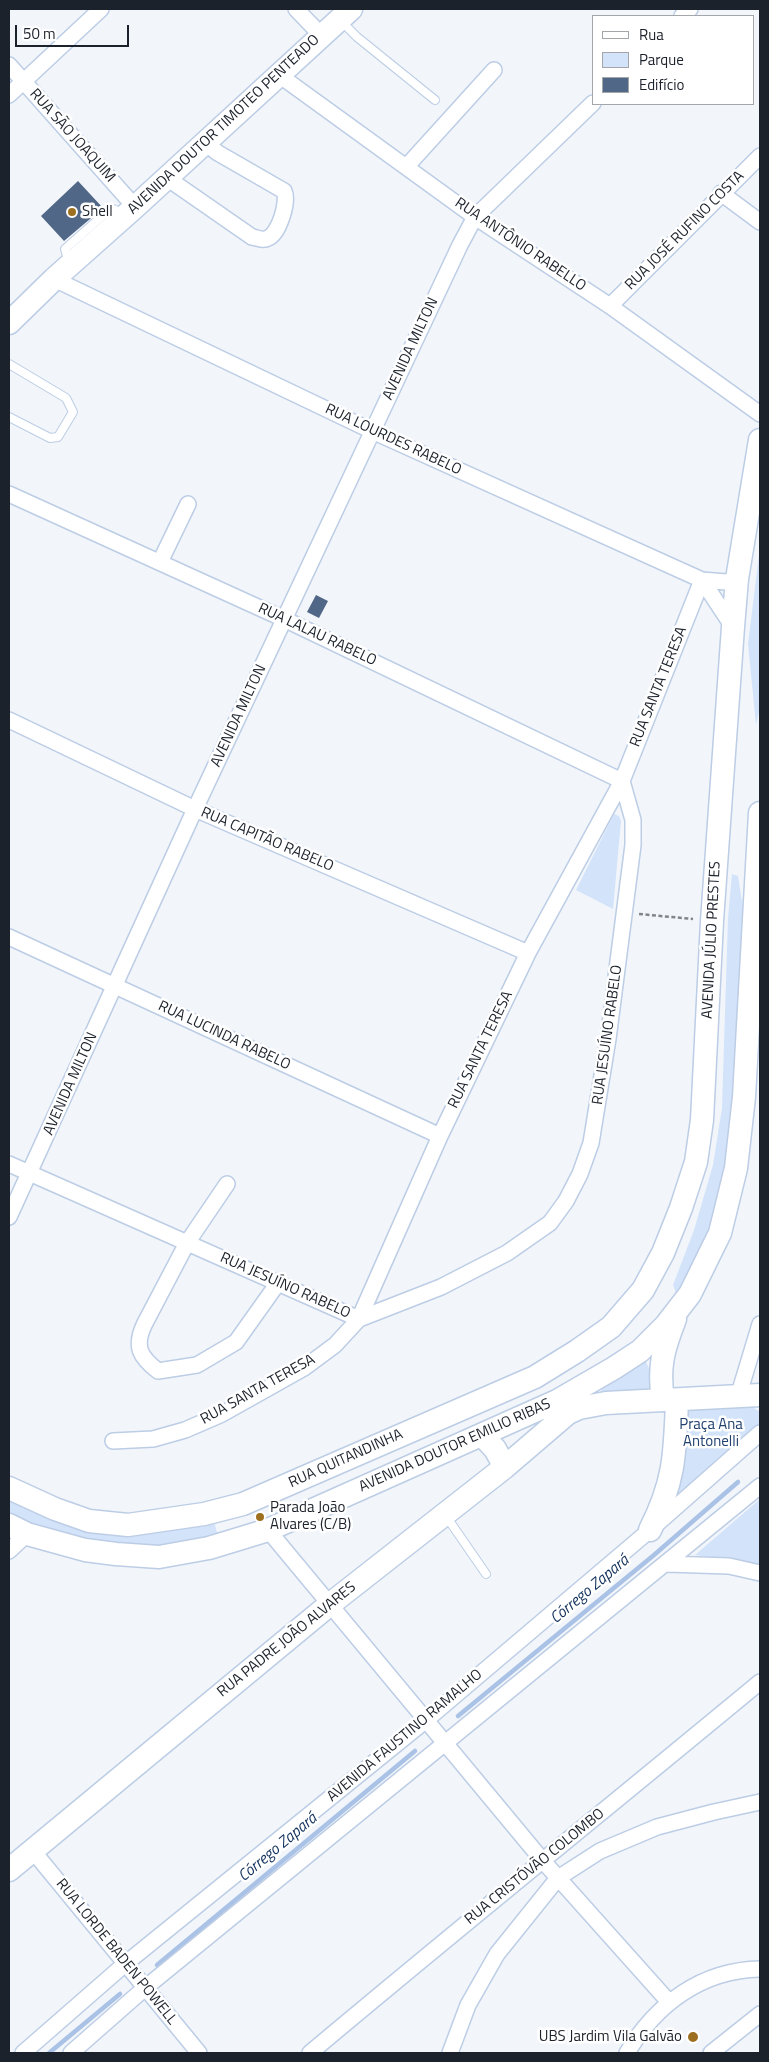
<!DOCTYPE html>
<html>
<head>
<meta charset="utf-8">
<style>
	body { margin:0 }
	#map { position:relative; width:769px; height:2062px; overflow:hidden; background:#f2f6fb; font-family:"Titillium Web",sans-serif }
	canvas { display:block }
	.frame { position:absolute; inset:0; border:10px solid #1c222b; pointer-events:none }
	.legend { position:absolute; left:592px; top:15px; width:162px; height:90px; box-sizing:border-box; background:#fff; border:1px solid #a4a7aa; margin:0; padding:6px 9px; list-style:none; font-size:15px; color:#1c222b }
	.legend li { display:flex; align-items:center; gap:10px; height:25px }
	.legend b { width:25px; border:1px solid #a4a7aa }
	.scale { position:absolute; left:15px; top:25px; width:114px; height:22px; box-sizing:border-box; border:2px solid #1c222b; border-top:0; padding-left:6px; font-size:15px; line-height:18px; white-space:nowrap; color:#1c222b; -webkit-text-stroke:4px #fff; paint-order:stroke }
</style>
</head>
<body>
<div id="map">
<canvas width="769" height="2062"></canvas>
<div class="frame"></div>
<ul class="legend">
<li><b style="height:6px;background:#fff"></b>Rua</li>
<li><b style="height:14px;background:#d2e3fa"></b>Parque</li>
<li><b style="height:14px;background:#516787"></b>Edifício</li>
</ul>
<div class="scale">50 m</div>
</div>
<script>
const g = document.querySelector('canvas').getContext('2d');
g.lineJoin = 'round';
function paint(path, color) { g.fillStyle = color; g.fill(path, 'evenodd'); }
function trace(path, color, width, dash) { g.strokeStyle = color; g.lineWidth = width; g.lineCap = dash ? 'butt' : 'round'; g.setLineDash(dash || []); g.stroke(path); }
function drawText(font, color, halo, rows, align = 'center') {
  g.font = font + ' "Titillium Web",sans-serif'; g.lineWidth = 5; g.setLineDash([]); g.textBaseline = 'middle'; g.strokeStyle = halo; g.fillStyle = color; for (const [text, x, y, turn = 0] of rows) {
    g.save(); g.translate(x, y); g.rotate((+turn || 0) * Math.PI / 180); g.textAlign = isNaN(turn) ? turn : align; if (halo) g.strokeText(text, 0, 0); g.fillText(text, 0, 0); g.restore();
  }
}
paint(new Path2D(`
	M760 547V707L756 725 748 644Z
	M614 814 619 816 621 821 613 909 576 890Z
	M732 874 738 876 744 914 733 1135 717 1227 683 1297 676 1293 673 1285 694 1230 713 1165 722 1108 728 918Z
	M643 1355 660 1393 601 1392 602 1380Z
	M741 1399 760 1412V1431L675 1501 684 1406Z
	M9 1494 44 1514 110 1536 214 1521 219 1540 162 1550 110 1549 9 1517Z
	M760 1499V1564L695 1555Z`), '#d2e3fa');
trace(new Path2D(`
	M458 1716 654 1555 738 1482
	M157 1965 415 1751
	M49 2053 120 1994`), '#a9c2e5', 4.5);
paint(new Path2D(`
	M78 181 103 208 64 241 41 216Z
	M316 595 328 601 319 618 307 612Z`), '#516787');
const lane = new Path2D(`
	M341 21 357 37 435 100
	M69 263 65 249 109 210 113 209 122 213
	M9 364 66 398 73 412 58 437 50 438 9 417
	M446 1516 486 1574`);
const street = new Path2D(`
	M296 9 322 36
	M682 16 690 9
	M9 65 135 207
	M279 75 475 217 610 306 760 414
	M9 95 101 9
	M407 166 494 70
	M167 178 252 237C258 238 263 241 268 238 279 234 289 201 284 191L218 153 205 143
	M721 193 760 222
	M54 279 372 431 702 580 726 582 737 579
	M610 306 760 156
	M9 494 284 619 622 781 633 820V845L608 1039 591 1143 580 1174 566 1201 550 1223 507 1253 441 1287 359 1319 9 1164
	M160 562 188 504
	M702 580 733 627
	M9 720 195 809 528 953
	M9 937 440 1136
	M227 1184 187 1243 144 1325C134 1347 140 1357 158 1371L197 1365 236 1342 278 1283
	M9 1217 195 809 460 245 475 217 593 103
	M738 1397 760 1324
	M113 1441 153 1439 185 1430 222 1414 304 1368 335 1345 359 1319 440 1136 528 953 622 781 702 580
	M268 1530 543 1861 669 2002
	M9 1551 27 1534
	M667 1564 729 1566 760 1573
	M33 1851 199 2053
	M23 2053 125 1964 425 1721 650 1530 760 1433
	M71 2053 145 1988 760 1486
	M310 2053C459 1928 610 1806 760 1682
	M450 2053 468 2005 497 1954 558 1878 600 1851 657 1827 714 1812 760 1802
	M627 2053C656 2004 702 1970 760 1969
	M711 2053 760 2014`);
const secondary = new Path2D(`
	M9 323 54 279 135 207 351 9
	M663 1400C658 1367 663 1350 675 1319
	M482 1435 495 1449 505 1467
	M9 1488 55 1509 89 1521 128 1525 204 1514 243 1504 535 1377 577 1351 611 1327 643 1290 663 1253 681 1208 696 1162 702 1120 712 921 733 627 737 579 760 440
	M9 1525 27 1534 85 1550 116 1554 159 1557 209 1548 268 1530 557 1401 614 1368 640 1351 666 1325 690 1294 720 1233 736 1168 744 1097 760 813
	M650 1530C675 1481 675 1453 677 1400
	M9 1870 329 1605 505 1467 568 1413 579 1408 606 1403 760 1395`);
trace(lane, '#bccde5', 10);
trace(street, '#bccde5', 18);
trace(secondary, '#bccde5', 25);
trace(new Path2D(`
	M639 914 693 919`), '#80858c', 2.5, [4, 2.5]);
trace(lane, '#fff', 8);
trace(street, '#fff', 15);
trace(secondary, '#fff', 22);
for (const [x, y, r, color] of [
	[72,212,5,"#9d7021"],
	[260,1517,5,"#9d7021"],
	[693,2037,6,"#9d7021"]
]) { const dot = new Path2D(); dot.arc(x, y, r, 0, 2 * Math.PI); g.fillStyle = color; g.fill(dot); trace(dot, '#fff', 2); }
drawText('15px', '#1c222b', '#fff', [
	["AVENIDA DOUTOR TIMOTEO PENTEADO",224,125,-43],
	["RUA SÃO JOAQUIM",72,136,48],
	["RUA JOSÉ RUFINO COSTA",685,231,-45],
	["RUA ANTÔNIO RABELLO",520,245,34],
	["AVENIDA MILTON",411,349,-65],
	["RUA LOURDES RABELO",393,440,25],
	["RUA LALAU RABELO",317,635,25],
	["RUA SANTA TERESA",659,687,-68],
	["AVENIDA MILTON",239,716,-65],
	["RUA CAPITÃO RABELO",267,840,23],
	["AVENIDA JÚLIO PRESTES",712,940,-87],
	["RUA JESUÍNO RABELO",608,1035,-82],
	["RUA LUCINDA RABELO",224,1036,25],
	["RUA SANTA TERESA",481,1050,-64],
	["AVENIDA MILTON",71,1084,-66],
	["RUA JESUÍNO RABELO",285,1286,24],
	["RUA SANTA TERESA",258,1390,-29],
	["AVENIDA DOUTOR EMILIO RIBAS",455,1446,-24],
	["RUA QUITANDINHA",346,1459,-24],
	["RUA PADRE JOÃO ALVARES",287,1640,-39],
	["AVENIDA FAUSTINO RAMALHO",405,1736,-40],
	["RUA CRISTÓVÃO COLOMBO",535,1867,-39],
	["RUA LORDE BADEN POWELL",116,1952,51]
]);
drawText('15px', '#1c222b', '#fff', [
	["Shell",82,212],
	["Parada João",270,1508],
	["Alvares (C/B)",270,1525],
	["UBS Jardim Vila Galvão",682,2037,"right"]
], 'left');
drawText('15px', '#21416f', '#fff', [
	["Praça Ana",711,1425],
	["Antonelli",711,1442]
]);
drawText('italic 16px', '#11315c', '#fff', [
	["Córrego Zapará",590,1590,-40],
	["Córrego Zapará",278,1848,-40]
]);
</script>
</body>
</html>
